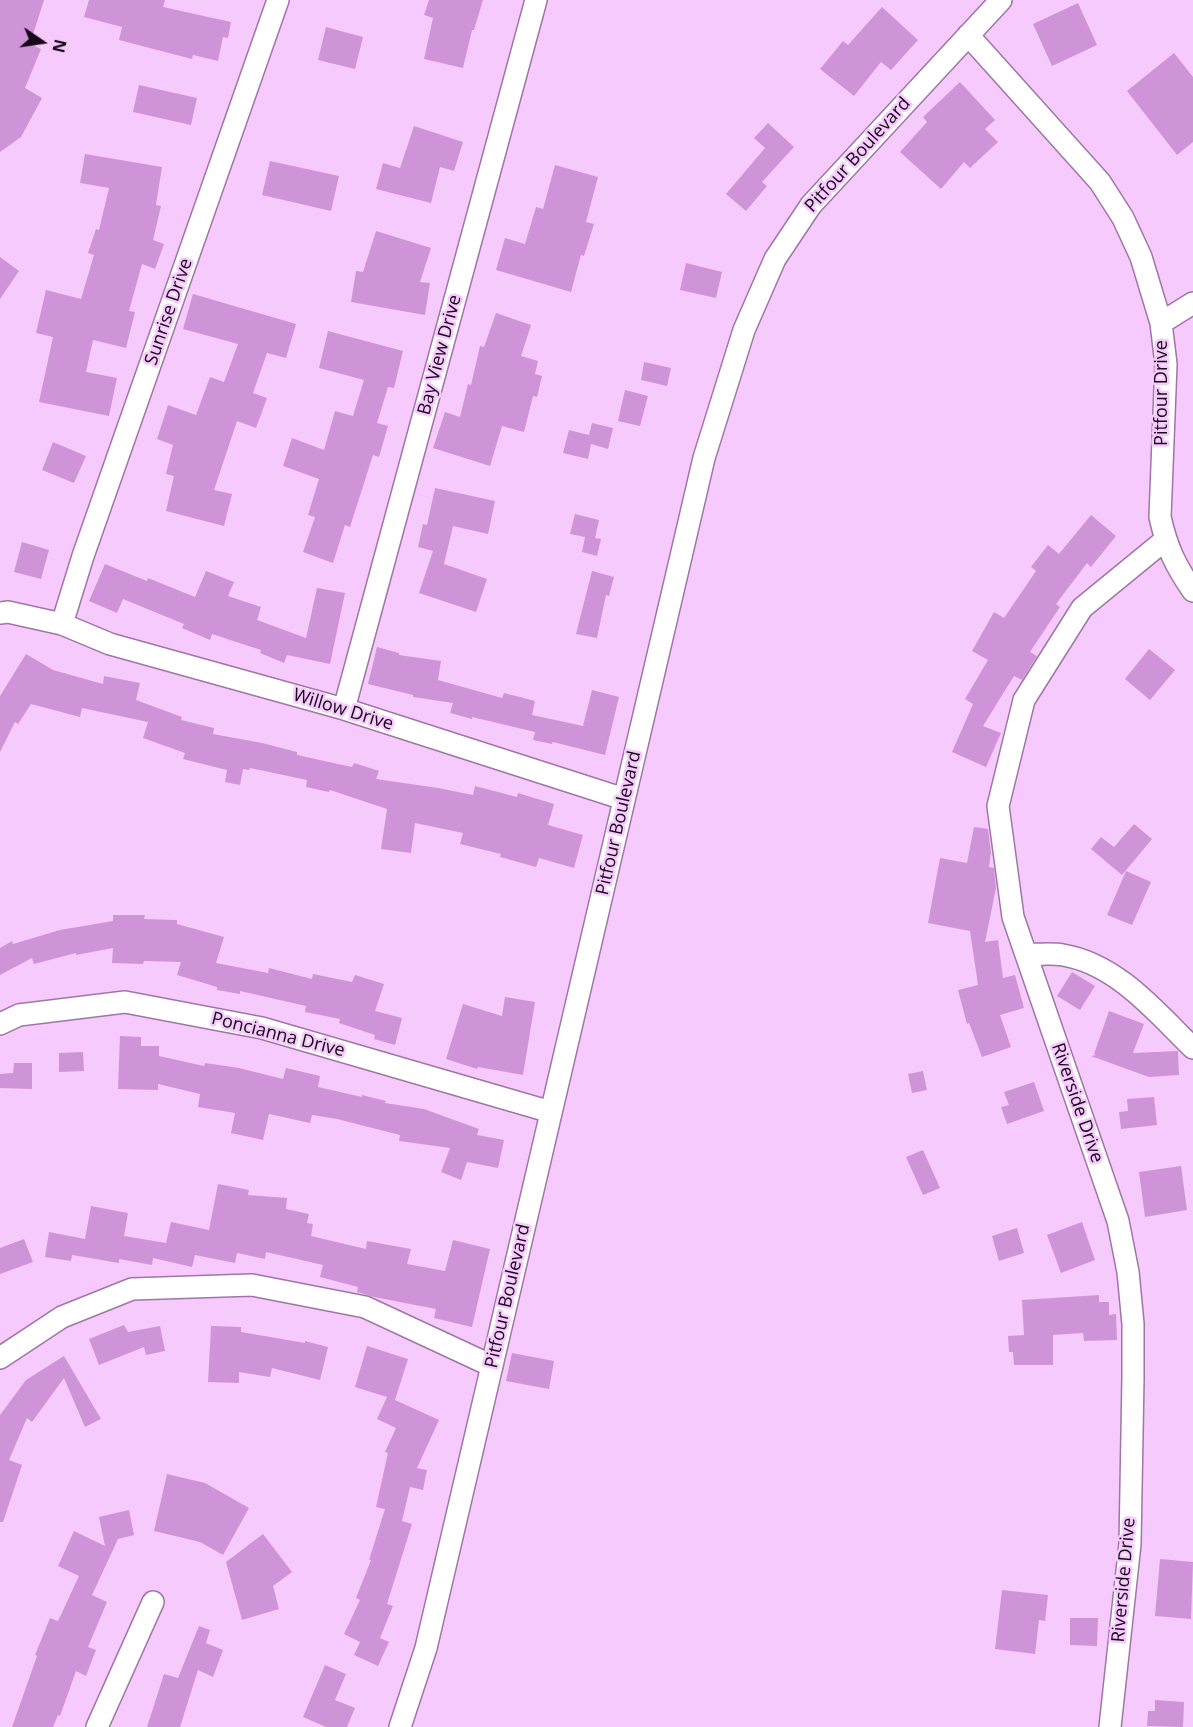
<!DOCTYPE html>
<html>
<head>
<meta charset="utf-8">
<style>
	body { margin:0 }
	#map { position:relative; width:1193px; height:1727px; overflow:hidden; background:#f7cafe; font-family:"Open Sans",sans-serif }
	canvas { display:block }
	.north { position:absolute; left:12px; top:12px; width:60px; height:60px; -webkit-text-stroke:4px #f7cafe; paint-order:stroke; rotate:103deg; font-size:16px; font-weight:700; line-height:24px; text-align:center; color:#170819 }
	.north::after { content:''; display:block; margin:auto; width:21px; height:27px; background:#170819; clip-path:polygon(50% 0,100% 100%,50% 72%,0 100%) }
</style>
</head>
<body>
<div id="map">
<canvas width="1193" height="1727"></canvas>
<div class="north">N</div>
</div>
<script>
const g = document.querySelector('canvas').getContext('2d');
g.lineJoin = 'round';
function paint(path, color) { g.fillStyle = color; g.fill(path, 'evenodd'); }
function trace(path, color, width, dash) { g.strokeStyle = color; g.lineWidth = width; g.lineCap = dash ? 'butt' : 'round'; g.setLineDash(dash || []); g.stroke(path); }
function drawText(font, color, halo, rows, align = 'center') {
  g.font = font + ' "Open Sans",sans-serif'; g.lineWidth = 5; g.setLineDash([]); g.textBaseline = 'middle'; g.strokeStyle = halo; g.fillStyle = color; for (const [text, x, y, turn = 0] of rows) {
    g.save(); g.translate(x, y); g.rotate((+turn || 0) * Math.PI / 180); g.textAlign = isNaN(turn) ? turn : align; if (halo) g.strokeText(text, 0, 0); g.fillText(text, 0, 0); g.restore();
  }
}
paint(new Path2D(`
	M0 0H44L30 44 41 49 25 88 42 98 21 137 0 152Z
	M89 0H165L163 7 231 22 228 38 223 37 218 61 193 55 192 59 119 40 122 27 84 17Z
	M429 0H483L474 30H472L463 68 424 59 433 18 424 15Z
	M1078 3 1097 45 1052 66 1033 24Z
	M882 7 918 40 891 70 881 62 854 96 820 69 843 41 848 45Z
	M326 27 363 37 355 69 318 60Z
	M1174 53 1193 77V142L1177 155 1127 91Z
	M960 82 995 120 985 129 998 142 970 168 964 162 941 189 900 152 927 122 923 117Z
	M139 85 197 98 191 125 133 112Z
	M768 123 794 147 762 182 767 186 746 211 726 194 765 148 754 138Z
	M414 126 463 142 454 171 440 167 431 203 376 189 383 163 400 168Z
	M85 154 162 167 156 205 161 206 153 240 164 244 155 269 142 264 129 311 135 312 126 348 93 340 86 372 117 378 109 416 39 402 53 337 36 333 46 290 81 299 94 255 88 253 96 229 99 230 109 188 80 183Z
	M270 161 339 176 331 211 262 195Z
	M555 165 598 177 586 222 594 224 584 256 581 255 571 292 496 270 505 238 525 244 536 207 543 209Z
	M376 231 431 248 420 282 430 283 425 315 351 302 356 271 363 272Z
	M0 257 19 271 0 299Z
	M686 263 722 272 716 298 680 290Z
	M193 294 296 324 286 358 267 353 253 393 267 398 256 428 237 421 214 490 232 494 224 526 166 511 174 476 166 474 173 445 157 439 168 405 196 415 210 377 224 382 238 344 183 329Z
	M496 313 531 325 521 356 538 361 535 374 542 376 537 397 533 396 524 432 502 426 490 466 433 448 445 412 460 417 468 384 471 385 480 346 484 347Z
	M328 331 403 351 394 388 388 387 377 423 388 426 379 457 373 455 350 527 345 525 333 563 303 552 315 517 308 515 319 479 283 466 292 438 324 450 335 411 353 416 364 380 319 368Z
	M644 362 671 368 667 386 641 380Z
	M625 390 648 396 640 426 618 421Z
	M592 423 613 428 608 449 591 444 588 459 563 453 569 430 589 435Z
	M53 442 86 456 74 483 42 470Z
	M435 488 495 501 488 534 453 526 444 564 487 579 476 612 419 593 433 551 418 547 423 524 427 525Z
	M575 514 599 520 595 538 601 539 597 556 582 552 585 537 570 534Z
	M1091 515 1116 536 1091 567 1087 563 1056 604 1060 607 1030 652 1037 656 1022 680 1014 676 983 726 1001 733 986 767 952 752 973 704 965 699 988 660 972 651 994 612 1004 618 1036 571 1031 567 1048 545 1059 554Z
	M22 542 49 550 41 579 14 572Z
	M105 564 147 581 148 578 195 597 206 571 234 582 228 596 261 607 257 620 306 638 317 588 345 593 330 664 287 655 284 663 260 653 261 650 212 634 210 640 182 628 184 624 123 599 117 613 89 601Z
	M592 571 614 577 609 596 606 595 597 638 576 634Z
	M377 647 399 653V655L441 661 438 680 502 698 504 693 535 701 532 715 583 726 592 690 619 697 605 755 553 742 552 744 533 740 535 732 472 717V719L450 713 453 703 413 697V695L368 684Z
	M1149 649 1175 670 1150 700 1125 679Z
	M26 654 53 670 103 684 104 676 140 683 136 700 182 717 181 720 214 728 213 734 262 743 297 752V755L352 767 354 763 379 771 376 779 438 788 473 795 475 786 517 797 518 793 554 804 548 825 583 835 574 868 539 858 536 867 500 857 501 854 460 844 463 833 415 823 411 853 381 849 387 809 330 790 329 792 306 787 307 780 250 768 249 770 243 769 240 785 225 782 227 770 183 759 185 753 143 738 148 722 82 708 80 717 31 704 18 724 15 722 0 752V696Z
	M1134 824 1152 839 1122 875 1091 849 1101 837 1114 847Z
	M974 827 988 829 991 852 989 867 994 868 996 888 985 942 998 940 1003 978 1015 975 1024 1008 1000 1015 1011 1047 982 1057 969 1023 967 1024 958 990 978 985 970 931 928 923 940 858 967 863Z
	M1126 871 1151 882 1132 925 1107 915Z
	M113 915H145L144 919 177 920V924L224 937 216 963 268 973 269 968 312 979 313 974 352 982 355 975 384 984 375 1011 402 1018 395 1045 374 1039 375 1035 339 1023 340 1019 305 1012 306 1006 240 991V994L217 990V987L177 975 181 962 144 961 143 964 112 963 113 948 76 955V953L34 964 32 958 0 975V948L12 941 13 944 60 930 113 921Z
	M1072 972 1095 986 1080 1010 1057 996Z
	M505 997 535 1002 523 1075 478 1067 477 1069 446 1059 463 1004 502 1016Z
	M1109 1011 1144 1024 1133 1053 1178 1051 1179 1075 1149 1077 1091 1056 1096 1055 1094 1054Z
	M120 1036 141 1037V1046H159V1056L204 1066 205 1063 239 1068 283 1079 286 1068 320 1076 318 1087 362 1097V1095L386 1101 385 1103 424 1109 479 1129 477 1135 504 1140 498 1168 467 1162 461 1180 441 1172 450 1148 399 1141 400 1135 337 1119 312 1115 310 1123 269 1114 263 1140 231 1133 235 1113 198 1107 200 1094 158 1084V1090L118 1089Z
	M83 1052 84 1071 59 1072V1053Z
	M14 1063H32V1089L0 1088V1074L13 1073Z
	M923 1071 927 1090 912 1093 908 1074Z
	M1034 1082 1044 1111 1007 1124 1001 1107 1009 1105 1004 1092Z
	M1154 1097 1157 1125 1121 1129 1119 1112 1128 1111 1127 1099Z
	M923 1150 940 1188 923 1195 906 1157Z
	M1181 1166 1187 1210 1145 1217 1139 1172Z
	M218 1184 249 1190 248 1195 287 1198 286 1209 309 1214 307 1223 313 1224 311 1236 366 1249 367 1241 411 1249 407 1264 445 1271 453 1240 490 1249 472 1327 434 1318 436 1309 374 1297 357 1292 358 1287 320 1277 323 1265 266 1252 265 1259 237 1253 235 1263 195 1255 192 1267 153 1258 152 1265 119 1259V1263L72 1255 71 1261 45 1257 49 1232 85 1239 91 1206 128 1213 124 1236 166 1243 171 1222 209 1230Z
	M1082 1222 1095 1260 1061 1273 1047 1235Z
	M1017 1228 1024 1253 999 1261 992 1236Z
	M24 1239 33 1262 0 1274V1248Z
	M1099 1295V1302H1109V1315L1116 1314 1117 1340 1084 1341 1083 1333 1053 1335V1365H1014L1013 1352H1009L1008 1336 1024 1335 1022 1300Z
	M124 1325 128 1332 160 1326 165 1351 146 1355 144 1347 99 1365 89 1339Z
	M211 1326 241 1327V1332L305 1343V1341L328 1347 320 1380 272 1368 270 1377 239 1372V1383L208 1382Z
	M367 1346 408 1359 395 1400 439 1420 417 1468 427 1470 423 1490 410 1487 402 1521 412 1524 387 1604 393 1606 380 1638 389 1642 378 1666 354 1655 360 1642 344 1634 360 1600 356 1598 371 1560H369L385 1509 376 1507 388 1453 385 1452 396 1428 377 1419 387 1397 355 1387Z
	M512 1353 554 1361 549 1389 506 1381Z
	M64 1356 101 1419 85 1427 64 1378 32 1422 27 1418 9 1460 22 1465 3 1522H0V1415L26 1380Z
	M167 1474 205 1483 249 1508 223 1555 200 1542 154 1531Z
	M129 1510 134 1535 118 1539 92 1595 107 1602 88 1647 96 1650 86 1676 76 1671 60 1716 58 1715 53 1727H12L37 1656 35 1655 50 1618 58 1621 79 1576 58 1566 74 1531 105 1546 99 1517Z
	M263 1534 292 1572 273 1586 279 1609 242 1620 226 1562Z
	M1160 1559 1193 1562 1191 1619 1155 1616Z
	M1002 1590 1048 1595 1045 1621 1039 1620 1035 1654 995 1649Z
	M1070 1618H1098L1097 1646 1070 1645Z
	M199 1626 210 1630 206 1643 223 1650 213 1677 198 1670 180 1727H147L164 1674 178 1678Z
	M325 1665 346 1674 335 1700 355 1708 347 1727H326L303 1717Z
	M1155 1700 1184 1702 1183 1727 1147 1726 1148 1711H1155Z`), '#cf94d8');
const street = new Path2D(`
	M968 35 1100 182 1123 218 1141 257 1161 323 1166 364 1160 517C1167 548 1175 565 1193 591
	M1161 323 1193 303
	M0 613 8 612 62 624 110 644 344 709 624 799
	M62 624 83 556 278 0
	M344 709 536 0
	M1026 954C1038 955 1051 953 1063 955 1117 964 1156 1012 1193 1048
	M0 1024 19 1015 125 1002 262 1028 551 1112
	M0 1358 62 1317 132 1289 252 1285 365 1307 492 1366
	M97 1727 153 1602
	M400 1727 426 1648 704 458 744 330 775 259 811 205 1001 0
	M1110 1727 1130 1544 1133 1378V1324L1128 1272 1118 1221 1013 917 998 806 1024 700 1082 608 1165 540`);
trace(street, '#9f76a5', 24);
trace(street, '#fff', 21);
drawText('18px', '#170819', '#f7cafe', [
	["Pitfour Boulevard",858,155,-48],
	["Sunrise Drive",169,312,-71],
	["Bay View Drive",440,355,-75],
	["Pitfour Drive",1162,393,-90],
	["Willow Drive",343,710,17],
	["Pitfour Boulevard",619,823,-77],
	["Poncianna Drive",278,1035,14],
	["Riverside Drive",1077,1103,71],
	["Pitfour Boulevard",508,1296,-77],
	["Riverside Drive",1124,1580,-85]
]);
</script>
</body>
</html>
